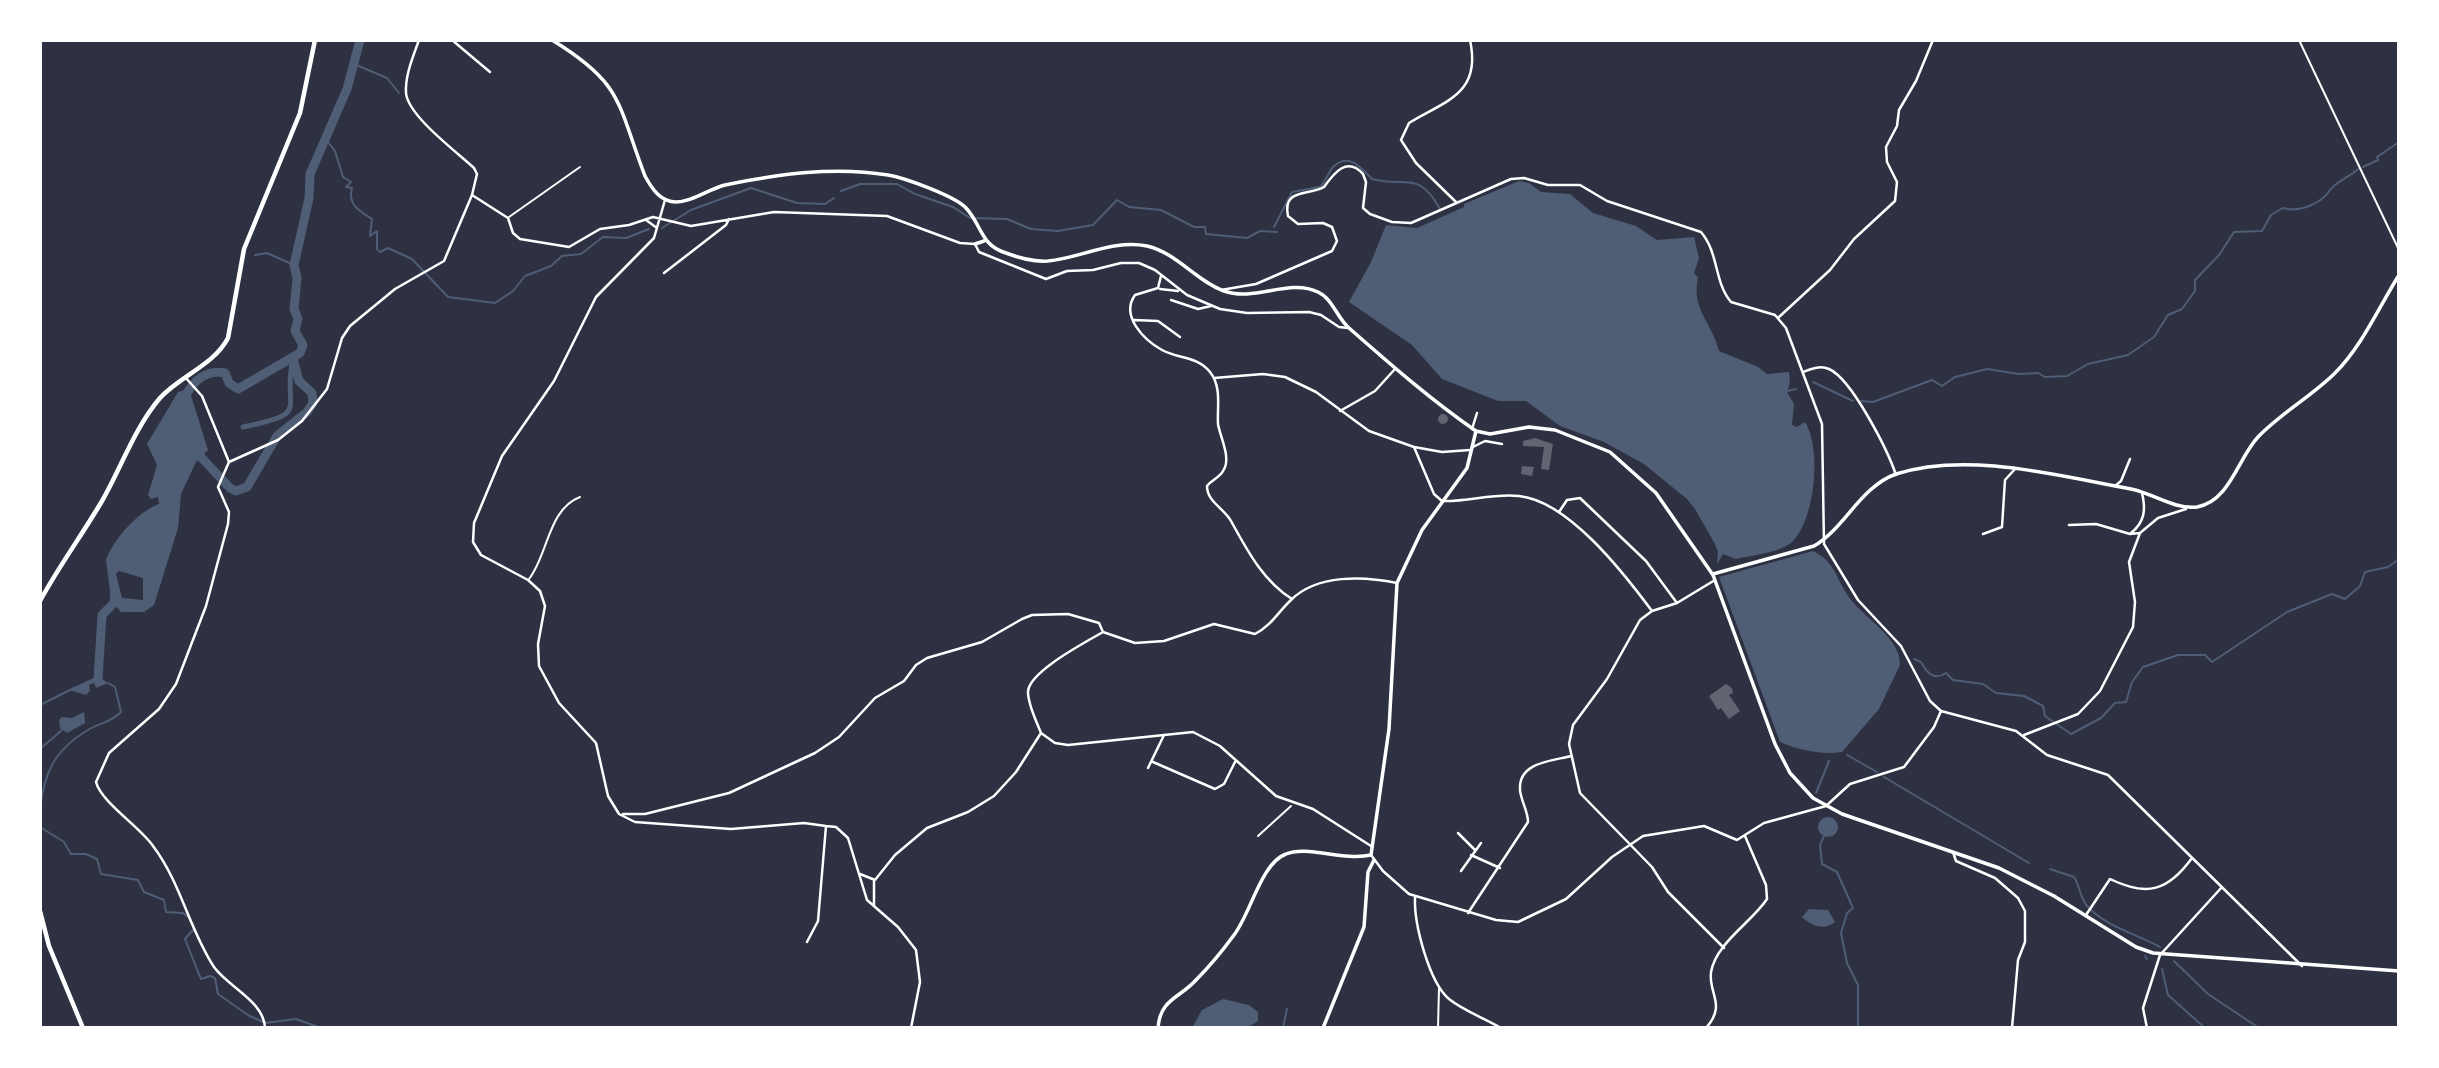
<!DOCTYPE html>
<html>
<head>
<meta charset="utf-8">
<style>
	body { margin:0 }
	#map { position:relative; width:2439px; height:1068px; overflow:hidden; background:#2d3142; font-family:"Public Sans",sans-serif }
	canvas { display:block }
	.frame { position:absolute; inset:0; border:42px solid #fff; pointer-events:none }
</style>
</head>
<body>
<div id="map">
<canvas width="2439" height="1068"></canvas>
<div class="frame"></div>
</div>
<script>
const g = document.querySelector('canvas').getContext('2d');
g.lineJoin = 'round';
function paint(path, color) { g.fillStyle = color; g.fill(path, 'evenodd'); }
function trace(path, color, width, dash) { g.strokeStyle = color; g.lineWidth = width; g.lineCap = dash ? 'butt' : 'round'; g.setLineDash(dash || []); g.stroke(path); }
paint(new Path2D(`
	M1519 181 1529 183 1541 192 1570 194 1593 213 1636 226 1657 240 1694 237 1699 258 1694 273 1698 277C1691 310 1712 322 1719 351L1758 367 1767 374 1789 372 1790 382 1787 392 1794 404 1792 425 1797 427 1805 422C1822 449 1815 519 1793 541 1781 553 1752 555 1736 559L1723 554 1717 564 1718 552 1715 544 1695 509 1687 499 1644 464 1604 442 1560 426 1526 401H1498L1442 379 1412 345 1349 302 1371 262 1386 225 1417 228 1464 207V204Z
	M189 389 208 450 196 462 181 494 178 528 154 605 144 612H121L111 600 106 560C114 538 139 511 159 504L158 497 151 499 148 495 157 465 147 444 178 392ZM119 571 143 578V600L122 598 116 574Z
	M1813 551C1837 562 1836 582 1852 601 1866 619 1901 639 1900 665L1879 709 1842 752C1820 755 1799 750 1780 742L1719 577Z
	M98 676 108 683 96 688 94 683 89 685 90 691 86 695 72 691V688Z
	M84 712 85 723 67 733 60 728 59 720 62 717 72 718Z
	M1818 827a10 10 0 1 1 20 0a10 10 0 1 1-20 0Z
	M1809 909 1828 910 1835 922C1825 931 1811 926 1802 917Z
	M1223 999 1249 1005 1258 1012V1021L1247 1028H1192L1202 1010Z`), '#4f5d75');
trace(new Path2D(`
	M354 64 387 78 399 93
	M324 137 335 151 343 177 351 182 346 187 352 188C347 205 360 211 372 219L370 236 377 231V249L380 252 388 248 412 259 448 297 495 303 513 291 525 276 551 266 562 256 581 254 603 237 626 238 649 229
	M2363 167 2378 160 2377 157 2399 142
	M841 191 860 184H897L915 194 953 207 970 218 1007 219 1031 229 1058 231 1093 225 1117 200 1129 207 1161 210 1194 227H1205L1206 234 1247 238 1260 231 1277 232
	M1274 227 1292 192 1320 187C1326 181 1328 173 1333 167 1349 151 1362 169 1372 179 1406 188 1418 169 1440 209
	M662 228 691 210 751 188 797 203 825 204 834 198
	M255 255 267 253 294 265
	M1813 382 1853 401
	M1787 391 1796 389
	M1861 401 1873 402 1932 380 1942 386 1955 377 1987 369 2019 374 2038 373 2045 377 2067 376 2088 364 2128 355 2154 337 2168 315 2182 309 2195 291V280L2219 255 2234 232 2262 231 2271 215 2283 208C2300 213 2322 203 2330 190 2334 183 2351 176 2358 169
	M1914 659 1921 662C1927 673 1934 681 1946 673L1953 680 1983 684 1996 693 2024 696 2043 706 2045 716 2071 734 2101 718 2115 703 2126 702 2132 682 2143 667 2178 655H2205L2212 662 2287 612 2332 594 2345 599 2360 586 2365 572 2388 567 2399 559
	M40 705 74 688
	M40 749 62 730
	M1847 755 1877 772
	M1884 777 2029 863
	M1816 793 1829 761
	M40 810C44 773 54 750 88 730 99 723 112 722 121 712L115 687 108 683
	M40 827 64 842 71 854H86L97 859 101 874 138 880 144 892 164 900 166 912 183 913 189 918
	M1824 836 1820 845 1822 864 1837 872 1853 908 1847 913 1841 933 1847 963 1858 985V1028
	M2050 869 2074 877C2080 886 2080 898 2087 906 2106 927 2137 934 2160 947
	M193 930 185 939C191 954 195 965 201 979L210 976 215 978 218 994 248 1015 265 1023 296 1019 321 1028
	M2145 956 2147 959
	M2174 961 2208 994 2259 1028
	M2162 969 2168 995 2205 1028
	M1283 1028 1287 1009
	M2398 1028 2399 1027`), '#4f5d75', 2);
trace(new Path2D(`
	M243 427C314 413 281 410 293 359`), '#4f5d75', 5);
trace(new Path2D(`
	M185 397C193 381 206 369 225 373L229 383 238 389 300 353 303 345 295 331 298 319 294 309 297 278 294 265 309 198 310 174 347 89 360 40
	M199 455 230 488 236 491 247 487 277 436 307 412 313 403 312 393 299 381 293 359
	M98 679 102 615 114 603 115 593`), '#4f5d75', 9);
paint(new Path2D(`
	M1438 419a5 5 0 1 1 10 0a5 5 0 1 1-10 0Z
	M1535 438 1553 444 1549 470 1541 469 1544 447 1523 446V441Z
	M1522 466 1534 467 1532 476 1521 474Z
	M1726 684 1732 688 1733 693 1729 695 1740 711 1729 719 1721 708 1718 710 1709 696Z`), '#626471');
trace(new Path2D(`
	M2299 40 2399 250
	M1258 836 1291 806`), '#fff', 2);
trace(new Path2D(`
	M509 217 580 167
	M529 579C548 555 548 509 580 497
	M1438 1028 1439 988`), '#fff', 2);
trace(new Path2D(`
	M452 40 490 72
	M472 195 508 218 513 233 520 239 569 247 600 229 629 225 653 217 691 226 774 212 887 216 960 243 975 244 979 252 1046 279 1067 271 1093 270 1121 263H1139L1155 270 1187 295 1220 309 1247 313 1309 312 1321 315 1339 327 1348 328
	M665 200 654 238 596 297 554 381 502 456 474 523 473 542 481 555 528 580 540 591 545 606 538 644 539 666 559 703 596 743 608 796 619 814 635 822 731 829 804 823 826 826 836 827 848 838 867 900 898 927 916 950 920 982 911 1028
	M1457 203 1416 163 1401 140 1409 123C1444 101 1482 95 1470 40
	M646 220 657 228
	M664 273 726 225 729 219
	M1161 276 1158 288 1135 295C1120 316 1144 340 1162 350 1179 359 1197 356 1210 372 1222 387 1217 407 1218 424 1220 437 1232 459 1223 471 1220 477 1212 480 1207 486 1207 502 1224 508 1231 521 1247 550 1263 581 1292 599
	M1160 289 1178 291
	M1221 290 1256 284 1332 251 1337 241 1332 227 1323 223 1298 224 1288 216C1282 188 1309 196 1324 187 1334 173 1347 156 1363 174L1366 182 1363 208 1370 214 1392 222 1411 223 1511 179 1524 178 1548 185H1580L1607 201 1701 232C1719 253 1714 282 1731 302L1775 315 1786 328 1822 424 1824 544 1858 600 1901 646 1930 701 1941 711 1934 727 1904 767 1850 784 1826 806 1764 823 1737 840 1704 826 1643 836 1612 857 1566 899 1518 922 1496 920 1409 894 1383 871 1371 855
	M1171 300 1198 309 1211 306
	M1779 317 1830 270 1854 239 1895 201 1897 182 1887 162 1886 147 1897 126 1899 110 1916 81 1933 40
	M1134 320 1158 321 1180 337
	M1803 372C1811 369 1820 365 1829 369 1852 379 1888 451 1896 475
	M185 377 202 396 229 462 218 487 229 512 228 524 206 606 176 684 159 709 109 753 96 782C101 802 140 827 153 846 181 883 189 929 214 967 228 987 264 1001 265 1028
	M1214 378 1263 374 1285 377 1316 392 1369 431 1414 447 1434 494 1442 501C1468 502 1493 493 1519 496 1568 501 1623 572 1652 611
	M1340 411 1375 391 1395 369
	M1472 429 1477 413
	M1414 447 1442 452 1470 450
	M1473 447 1485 441 1502 444
	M229 462 278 440 302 421 327 389 342 338 350 326 395 289 444 261 472 195 477 174 474 168C457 152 408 116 406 93 405 75 413 57 419 40
	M2115 486 2121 481 2130 459
	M1559 512 1567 500 1580 498 1646 561 1677 603
	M2069 525 2096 524 2130 534 2140 533 2158 518 2186 509
	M2131 533C2145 522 2146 509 2142 493
	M1983 534 2002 527 2005 480 2015 469
	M1715 580 1677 603 1652 611 1640 620 1607 679 1573 725 1569 744 1580 793 1652 867 1668 892 1724 948
	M1941 711 2016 731 2047 755 2108 775 2302 966
	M1041 733C1036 720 1028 705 1028 692 1028 672 1086 642 1103 632L1135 643 1164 641 1214 624 1255 634C1272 625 1278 612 1291 600 1317 574 1364 576 1397 583
	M1041 733 1055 743 1068 745 1193 732 1220 746 1276 796 1313 809 1371 846
	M2024 735 2078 714 2100 691 2133 627 2135 602 2129 562 2140 533
	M1153 762 1215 789 1224 784 1235 762
	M1148 768 1164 735
	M623 814H645L729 793 815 753 839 737 875 698 904 681 916 665 927 658 982 642 1022 619 1032 615 1068 614 1099 623 1103 632
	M1458 833 1475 850
	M1953 852 1956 861 1995 878 2018 898 2025 911V942L2018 960 2012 1028
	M1471 855 1500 868
	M1461 871 1481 843
	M860 874 875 880 895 855 927 828 968 812 994 796 1016 772 1041 733
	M1415 898C1414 924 1429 982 1449 999 1464 1011 1484 1018 1501 1028
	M874 905V881
	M1468 913 1528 822C1528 811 1521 801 1520 790 1518 762 1552 761 1571 756
	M2086 915 2110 879C2147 897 2168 891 2192 858
	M807 942 818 921 826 826
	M1706 1028C1727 1004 1708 994 1711 972 1716 943 1752 922 1767 899L1766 885 1745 836
	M2147 1028 2143 1008 2160 955 2222 887`), '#fff', 2.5);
trace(new Path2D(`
	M552 40C624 84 617 103 645 176 652 189 660 201 675 202 692 202 709 189 725 185 779 174 834 166 888 175 905 178 955 196 966 208 982 225 980 245 1006 253 1019 258 1034 262 1048 261 1080 258 1114 239 1147 246 1177 253 1196 281 1224 291 1255 302 1289 278 1318 292 1333 299 1337 318 1349 328 1390 364 1431 400 1476 431L1490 434 1529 427 1555 430 1610 452 1656 493 1713 575 1775 744 1790 773 1813 798 1842 814 1999 868 2054 896 2136 947 2153 953 2399 971
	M975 244 984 241
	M1713 574 1814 546C1845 528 1860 487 1896 474 1968 451 2059 476 2131 489 2152 493 2175 510 2197 507 2230 501 2238 458 2258 437 2281 413 2312 396 2335 373 2362 346 2379 307 2399 275
	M1158 1028C1160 999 1180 998 1196 980 1210 966 1223 950 1234 935 1251 913 1261 863 1286 854 1307 845 1342 861 1371 855L1389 729 1397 583 1422 530 1467 468 1476 431
	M1323 1028 1364 927 1368 872 1374 860`), '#fff', 3.5);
trace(new Path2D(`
	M40 601C59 566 82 535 102 501 121 468 135 427 160 398 180 376 214 365 228 338L244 249 300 113 315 40
	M40 911 49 946 83 1028`), '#fff', 4.5);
</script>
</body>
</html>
